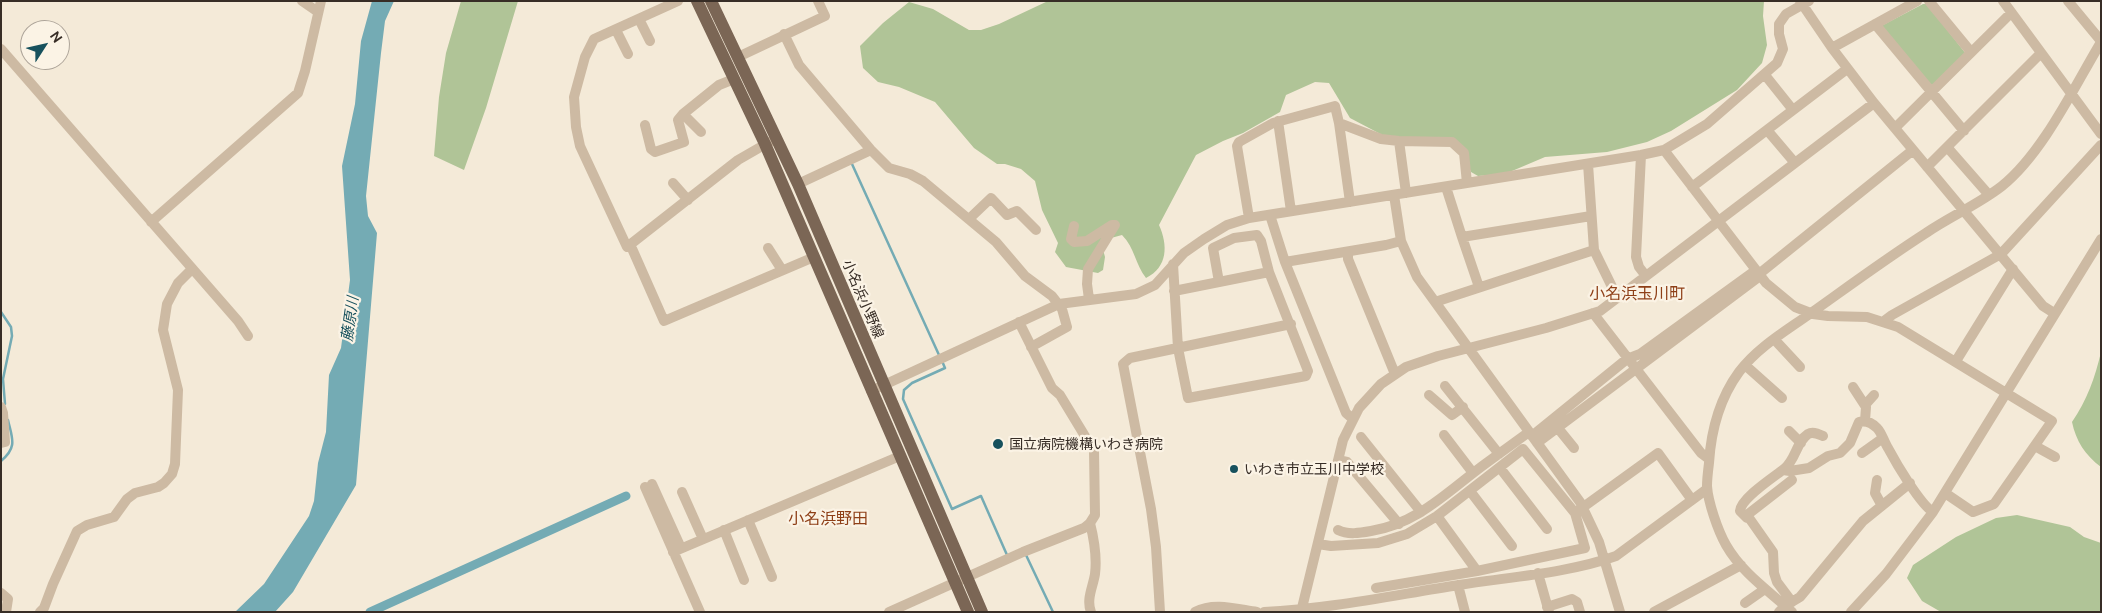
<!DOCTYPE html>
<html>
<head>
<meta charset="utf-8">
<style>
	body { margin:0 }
	#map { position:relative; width:2102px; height:613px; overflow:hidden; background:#f4ead8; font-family:Ubuntu,sans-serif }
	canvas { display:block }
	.frame { position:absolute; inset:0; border:2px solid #372d26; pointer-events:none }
	.north { position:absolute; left:20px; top:20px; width:50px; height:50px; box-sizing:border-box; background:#fbf3e5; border:1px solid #ada499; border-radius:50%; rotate:55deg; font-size:14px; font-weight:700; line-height:20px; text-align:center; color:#372d26 }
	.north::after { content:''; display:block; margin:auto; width:18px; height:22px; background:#17515d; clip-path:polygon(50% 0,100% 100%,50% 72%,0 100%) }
</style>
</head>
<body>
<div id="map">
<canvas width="2102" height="613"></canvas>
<div class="frame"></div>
<div class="north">N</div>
</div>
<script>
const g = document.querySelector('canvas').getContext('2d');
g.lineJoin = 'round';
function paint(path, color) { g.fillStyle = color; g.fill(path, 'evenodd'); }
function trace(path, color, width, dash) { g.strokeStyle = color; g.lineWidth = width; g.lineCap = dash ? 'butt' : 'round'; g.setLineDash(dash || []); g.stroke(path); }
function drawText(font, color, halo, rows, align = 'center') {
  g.font = font + ' Ubuntu,"Noto Sans JP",sans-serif'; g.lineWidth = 4.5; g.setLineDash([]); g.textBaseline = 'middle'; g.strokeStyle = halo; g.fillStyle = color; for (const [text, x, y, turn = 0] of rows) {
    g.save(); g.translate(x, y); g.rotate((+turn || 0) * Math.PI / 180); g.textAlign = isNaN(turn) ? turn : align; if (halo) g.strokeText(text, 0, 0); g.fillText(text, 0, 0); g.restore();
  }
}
paint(new Path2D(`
	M461 1H518L486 108 464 170 434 156 439 97 446 53Z
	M1048 1H1764L1763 16 1767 45 1762 63 1737 90 1671 131 1647 142 1607 152 1545 157 1505 174 1478 176 1471 172 1459 143 1388 138 1350 118 1329 83 1315 82 1286 95 1280 112 1243 133 1223 141 1196 155 1159 225C1168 245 1168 267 1146 278 1135 264 1135 248 1122 235L1111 238 1102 246 1105 257 1103 270 1098 273 1066 267 1055 252 1058 243 1042 210 1035 181 1021 169 1005 164H997L974 148 935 102 899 87 878 82 863 68 860 46 883 23 909 2 933 9 969 30H981L999 24Z
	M1923 4H1927L1966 54 1934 85H1930L1882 28 1883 25Z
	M2101 352V467C2085 455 2076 441 2072 422 2087 400 2095 378 2101 352Z
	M2017 515 2070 527 2084 537 2101 543V612H1941L1922 601 1907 578 1913 565 1956 537 1996 518Z`), '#b0c497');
paint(new Path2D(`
	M372 1H394L385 21 381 53 366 196 368 216 377 233 356 485 293 592 275 612H235L264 584 309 516 314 501 318 463 326 432 329 375 341 348 350 280 342 166 355 104 361 41Z`), '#74abb4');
trace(new Path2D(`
	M852 164 939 355
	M1 312 11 327 12 336 3 379 5 404
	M942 361 945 368 912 383 904 390 903 399 952 509 981 496 1007 555
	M1 461C18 447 12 438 8 420
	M1026 555 1053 612`), '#74abb4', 2.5);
trace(new Path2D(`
	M370 612 626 496`), '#74abb4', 9);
trace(new Path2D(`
	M302 1 318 12
	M678 1 594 39 585 57 574 97 576 127 580 146 627 247 738 160 771 141
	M1800 1 1832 48 1874 103 2043 306 2054 313
	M1929 1 1971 52
	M2003 1 2101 134
	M2068 1 2101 41
	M639 19 650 41
	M1875 24 1964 131
	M616 30 628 54
	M784 34 799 65 871 150 889 168 910 174 923 181 996 242 1025 276 1052 296 1062 309 1067 327 1031 347
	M1832 48 1917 1
	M1 49 238 321 248 336
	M738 57 825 16 818 1
	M1765 75 1793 110
	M683 114 701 132
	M1278 121 1291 211
	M645 125 651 149 655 152 684 142 678 120 683 114 719 85 734 79
	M1895 128 2011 13
	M1767 130 1795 163
	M1399 141 1406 193
	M1947 147 1989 195
	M1664 150 1766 283 1795 307 1813 314 1828 316 1867 317 1898 327 2052 421 1994 504 1973 512 1945 493
	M1641 155 1636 257 1639 267 1646 276
	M1588 164 1594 250 1617 297
	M1927 167 2040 54
	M673 183 688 200
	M798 184 871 150
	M1446 187 1462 237 1479 287
	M1692 187 1847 69
	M1394 195 1401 241 1417 277 1580 502 1599 542 1620 612
	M1350 202 1339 123 1381 139 1399 141 1452 142 1464 153 1467 183
	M1270 215 1285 262 1346 413 1353 419
	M1249 218 1237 146 1239 142 1273 123 1335 106 1339 123
	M969 219 991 198 1007 215 1017 211 1036 230
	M151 222 298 93 305 71 321 1
	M1074 226 1071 239 1074 242 1087 241 1112 225H1115L1088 269 1087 284 1089 299
	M1462 237 1591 216
	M630 244 664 321 814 257
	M768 248 782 270
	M1348 252V259L1395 374
	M1285 262 1386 245 1401 241
	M1173 264 1178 348 1188 398 1306 376 1308 371 1269 272 1261 241 1257 235 1234 238 1213 248 1219 282
	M1759 274 1913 150
	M1174 291 1269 272
	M1435 302 1594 250
	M1593 313 1701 453 1709 459
	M1884 321 1892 315 2001 254 2101 145
	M1774 339 1800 367
	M1956 361 2013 269
	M1745 365 1782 398
	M1445 386 1499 454
	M1853 387 1866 407 1865 421
	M871 391 1059 304 1136 294 1155 285 1184 253 1204 239 1227 225 1249 218 1641 155 1664 150 1707 124 1777 63 1783 49 1779 34V24L1786 14 1809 1
	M1429 395 1452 415 1463 407
	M1865 405 1874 395
	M1 407 3 413 5 442 1 443
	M1557 427 1574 448
	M1789 431 1801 443
	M1444 435 1473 473
	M1532 436 1627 359 1640 354 1756 270
	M1361 437 1421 512
	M1537 443 1760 276
	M2035 446 2055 457
	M1862 453 1883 438
	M1338 460 1347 462 1399 524
	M1500 468 1547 529
	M1783 470 1790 471 1809 468 1828 456 1840 453 1850 443 1859 422C1866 420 1872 423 1877 428 1882 433 1884 442 1888 448 1896 463 1920 504 1933 512
	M1792 480 1747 515 1773 552 1774 573 1777 582 1792 602
	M1877 480 1875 493 1881 504
	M652 484 681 548
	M645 487 700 612
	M1470 491 1512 546
	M682 492 703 539
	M1437 516 1477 571
	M1747 518 1740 511C1741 498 1774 477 1784 469 1796 460 1796 442 1808 434 1813 431 1818 434 1823 436
	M748 520 772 577
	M1090 523C1094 539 1097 558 1095 574 1093 587 1086 599 1091 612
	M724 530 744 580
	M1338 530C1348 535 1360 533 1371 531 1419 523 1448 491 1485 464 1500 453 1514 443 1529 432
	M1318 544 1331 546 1378 543 1407 534 1437 516 1523 449 1575 513 1658 453 1692 500
	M673 552 900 456
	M1538 573 1549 612
	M1458 585 1465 612
	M1376 588 1477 571 1585 548 1575 513
	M1 593 8 599 6 612
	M1745 603 1765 589
	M1547 607 1572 599 1577 602 1580 612
	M40 612 44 608 53 584 77 531 87 525 114 517 127 499 135 493 158 487 164 483 172 474 175 464 178 390 163 330 167 304 178 283 192 269
	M889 612 1023 552 1084 528 1090 523 1095 515 1094 451 1060 395 1052 388 1019 322
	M1160 612 1156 547 1151 509 1123 364 1130 358 1291 324
	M1195 612C1214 602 1236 609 1257 612
	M1264 612C1329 609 1394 595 1459 585 1509 577 1569 573 1616 556L1707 489
	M1301 612 1343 440 1359 408 1381 384 1406 367 1438 356 1546 328 1600 311 1874 103
	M1654 612 1741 565
	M1779 612 1785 606 1800 597 1863 521 1910 483
	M1792 612C1769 591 1742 573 1726 545 1718 531 1708 502 1707 486 1707 479 1708 471 1709 463 1711 431 1720 398 1739 372 1758 347 1786 331 1811 313 1849 286 1887 258 1926 233 1951 216 1979 204 2002 186 2043 153 2074 87 2101 42
	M1851 612 1886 574 1933 512 2101 239`), '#cdbaa3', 10);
trace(new Path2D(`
	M697 1 765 144 968 612
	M711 1 798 184 982 612`), '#7b6655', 12);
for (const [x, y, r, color] of [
	[998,444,6,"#17515d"],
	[1234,469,5,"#17515d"]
]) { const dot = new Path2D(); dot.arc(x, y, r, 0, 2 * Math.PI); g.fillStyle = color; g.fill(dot); trace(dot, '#fbf3e5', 2); }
drawText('14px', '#372d26', '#fbf3e5', [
	["小名浜小野線",863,299,67]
]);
drawText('14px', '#372d26', '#fbf3e5', [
	["国立病院機構いわき病院",1009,444],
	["いわき市立玉川中学校",1244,469]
], 'left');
drawText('italic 15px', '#17515d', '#fbf3e5', [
	["藤原川",350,319,-82]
]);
drawText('16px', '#8e3f17', '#fbf3e5', [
	["小名浜玉川町",1637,294],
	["小名浜野田",828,519]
]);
</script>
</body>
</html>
